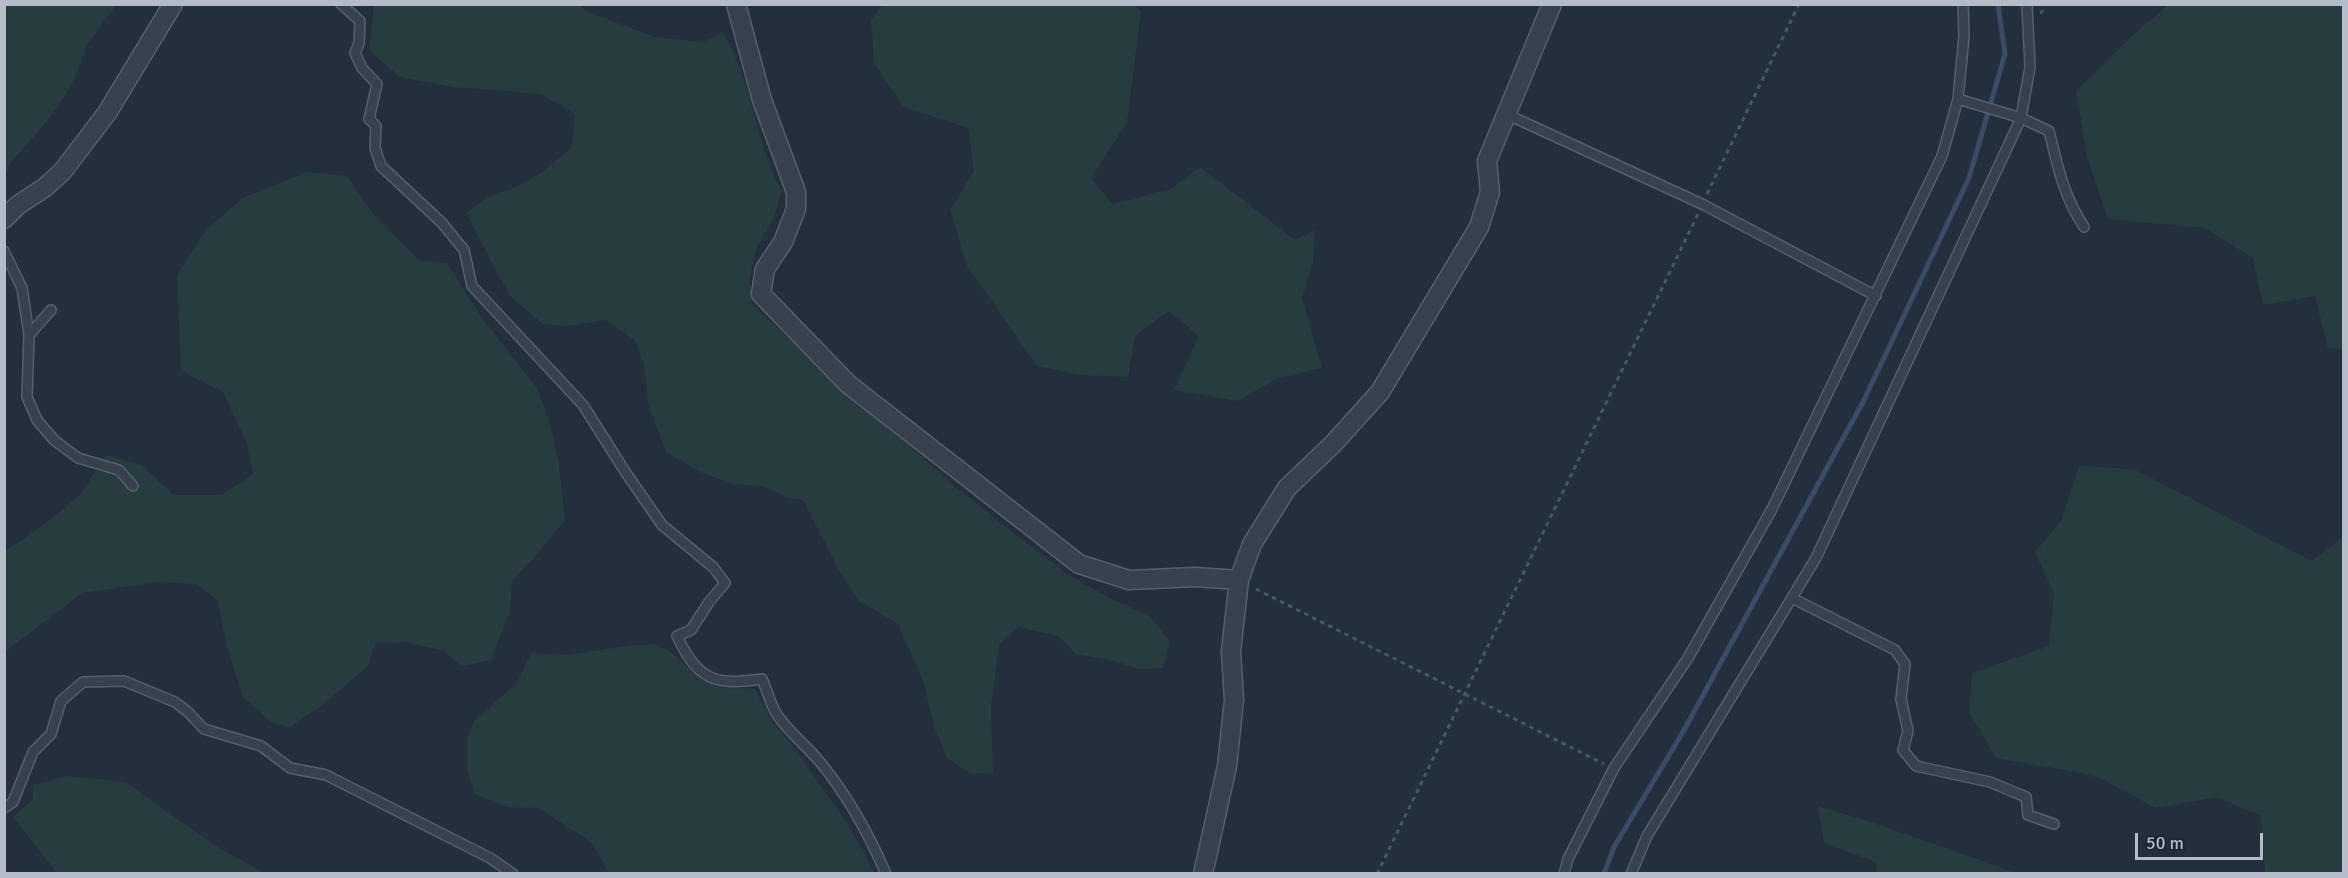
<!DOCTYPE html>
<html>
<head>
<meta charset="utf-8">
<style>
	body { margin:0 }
	#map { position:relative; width:2348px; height:878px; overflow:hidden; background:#242f3e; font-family:Signika,sans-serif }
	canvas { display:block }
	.frame { position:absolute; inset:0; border:6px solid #b4bcc9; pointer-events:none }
	.scale { position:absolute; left:2135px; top:833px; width:128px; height:27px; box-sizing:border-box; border:3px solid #b4bcc9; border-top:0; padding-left:8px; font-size:18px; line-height:21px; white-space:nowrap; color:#b4bcc9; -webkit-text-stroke:4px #1d2633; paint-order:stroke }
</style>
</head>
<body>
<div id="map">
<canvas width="2348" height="878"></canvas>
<div class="frame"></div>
<div class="scale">50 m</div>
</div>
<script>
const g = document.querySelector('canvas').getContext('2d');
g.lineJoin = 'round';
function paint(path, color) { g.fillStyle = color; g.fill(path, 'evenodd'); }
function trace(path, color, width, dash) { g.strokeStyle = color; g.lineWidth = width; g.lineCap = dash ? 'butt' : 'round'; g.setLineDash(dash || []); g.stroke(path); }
paint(new Path2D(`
	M5 4 116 5 88 44 71 87 44 125 11 162 5 175Z
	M883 4 1133 5 1141 11 1127 123 1091 178 1113 204 1171 189 1200 167 1295 240 1315 230 1313 263 1302 298 1322 368 1278 378 1238 401 1174 390 1199 336 1169 311 1135 336 1128 377 1080 375 1037 366 967 266 950 210 974 171 968 128 904 107 874 63 871 20Z
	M374 5H581L584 10 654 37 703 42 723 32C753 83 754 141 782 191L775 215 756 249 750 278 752 304 794 344 957 488 1006 527 1070 576 1108 597 1150 616 1170 642 1163 668 1138 669 1115 661 1076 654 1058 636 1018 627 999 645 991 707 993 773 971 774 947 758 934 727 924 683 898 624 859 601 838 569 803 500 791 499 762 486 732 484 700 472 666 452 648 404 645 369 635 340 606 320 566 326 543 324 509 295 466 213 488 197 515 188 540 173 572 148 575 114 541 94 453 87 400 77 369 50Z
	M2168 5H2343V350L2328 348 2315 296 2263 305 2253 258 2205 228 2108 219 2087 156 2076 91 2132 36Z
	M307 172 347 176 370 210 420 261 447 263 482 318 537 388 550 423 559 465 565 520 534 558 512 581 510 612 491 660 462 666 444 651 406 642 376 643 368 666 324 704 290 727 272 723 243 697 226 643 218 601 197 584 157 582 82 593 5 652V551L50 520 79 496 106 455 141 465 174 495H222L253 474 248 446 223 392 181 371 177 275 206 230 244 197Z
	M2079 466 2134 469 2311 561 2343 537V873H2265L2261 816 2217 797 2155 808 2102 779 2082 773 1996 758 1969 712 1972 673 2049 646 2054 593 2035 552 2061 521Z
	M654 644 670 651 704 681 724 688 755 689 773 723 791 744 847 823 875 873H609L592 843 538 808 507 807 475 794 467 771V737L474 721 517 683 531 653 568 655 632 645Z
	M67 776 125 782 216 846 264 873H57L13 817 33 799V785Z
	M1818 806 1868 821 2017 873H1877L1876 862 1824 843Z`), '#263c3f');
trace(new Path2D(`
	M1604 874 1614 847 1683 732 1864 400 1969 178 2005 54 1998 4`), '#394c67', 5);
const lane = new Path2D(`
	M341 4 360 21 359 43 355 53 362 68 377 84 369 119 376 126 375 148 381 166 442 223 464 250 472 286 583 405 626 473 662 525 713 567 725 583 709 602 691 630 677 636C698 680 714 686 762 679 767 690 770 703 776 713 788 732 806 745 820 762 847 795 869 834 886 874
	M1958 99 2021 118 2049 131C2058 167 2063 195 2084 227
	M1506 114 1702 204 1876 296
	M4 251 22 288 29 335 27 397 37 420 54 440 78 458 119 470 133 486
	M29 335 51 310
	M1792 598 1895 650 1905 664 1901 699 1908 731 1903 750 1916 766 1990 782 2026 797 2028 815 2054 824
	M4 808 13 802 33 752 51 734 61 701 83 682 124 681 175 702 188 712 204 729 261 746 290 768 326 775 490 858 513 874
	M1564 874 1568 859 1614 768 1688 658 1772 509 1942 156 1958 99 1964 36 1963 4
	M1631 874 1647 836 1816 558 2021 118 2030 67 2027 4`);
const street = new Path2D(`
	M736 4 762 100 796 192V209L783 242 765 269 761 294 848 384 1079 564 1129 580 1195 577 1239 580
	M4 219 18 205 44 188 62 172 107 113 173 4
	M1203 874 1227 766 1234 700 1231 651 1239 580 1252 544 1287 488 1333 444 1380 392 1479 227 1490 192 1487 161 1552 4`);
trace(lane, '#565f6c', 12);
trace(street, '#565f6c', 21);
trace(new Path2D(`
	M2041 14 2045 4
	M1707 194 1799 4
	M1256 589 1604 764
	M1377 874 1698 214`), '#44595c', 3, [4.5, 4.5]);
trace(lane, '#38414e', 9);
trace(street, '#38414e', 18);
</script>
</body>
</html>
